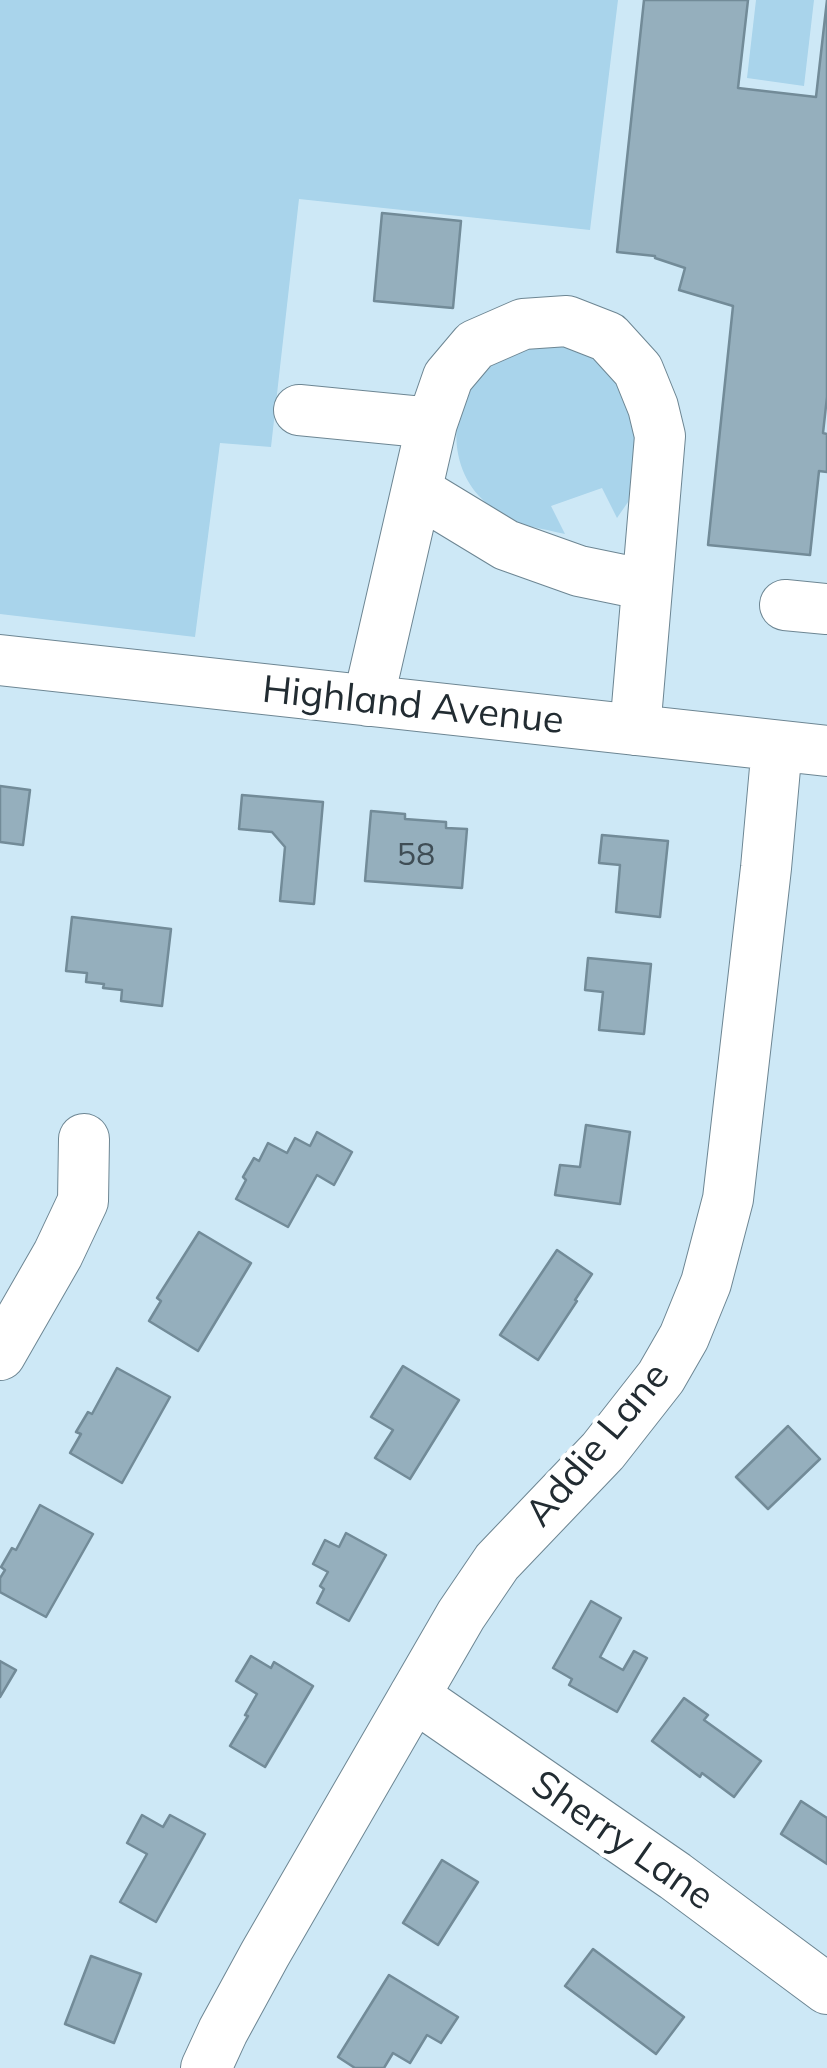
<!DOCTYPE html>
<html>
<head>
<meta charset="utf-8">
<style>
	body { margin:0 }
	canvas { display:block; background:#cde8f6 }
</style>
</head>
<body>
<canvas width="827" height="2068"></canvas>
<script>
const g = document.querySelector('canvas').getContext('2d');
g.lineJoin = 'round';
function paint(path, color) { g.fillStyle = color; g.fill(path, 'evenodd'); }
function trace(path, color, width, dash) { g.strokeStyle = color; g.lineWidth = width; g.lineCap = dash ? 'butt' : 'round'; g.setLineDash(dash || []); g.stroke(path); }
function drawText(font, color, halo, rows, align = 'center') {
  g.font = font + ' Mulish,sans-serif'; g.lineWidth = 9; g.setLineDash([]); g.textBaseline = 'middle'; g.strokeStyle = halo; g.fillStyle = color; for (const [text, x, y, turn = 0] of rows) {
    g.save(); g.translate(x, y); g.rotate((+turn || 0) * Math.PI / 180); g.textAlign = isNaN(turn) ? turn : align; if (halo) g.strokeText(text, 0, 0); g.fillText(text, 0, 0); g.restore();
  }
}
paint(new Path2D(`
	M0 0H618L590 230 299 199 271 447 220 443 195 637 0 614Z
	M756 0H814L804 86 747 78Z
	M564 346 594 359 621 383 639 412 636 466 628 502 617 518 602 488 551 506 565 534C544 529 517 525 498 515 492 511 487 504 482 499 443 461 449 388 497 360 519 347 539 346 564 346Z`), '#a9d4eb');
const building = new Path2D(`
	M644 0H748L738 88 816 97 827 0V397L823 433 827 434V472L819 471 810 555 708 545 733 306 679 290 685 268 655 258V256L617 252Z
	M382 213 461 221 453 308 374 301Z
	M0 786 30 790 23 845 0 842Z
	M242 795 323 802 314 904 280 901 285 847 272 832 239 829Z
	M371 811 405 814V819L446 822V828L467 829 462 888 365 881Z
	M602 835 668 841 660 917 616 912 620 865 599 863Z
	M72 917 171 929 162 1006 121 1001 122 990 103 988 104 984 86 982 87 973 66 971Z
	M588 958 651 964 644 1034 599 1030 603 992 585 990Z
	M586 1125 630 1132 620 1204 555 1195 560 1165 580 1167Z
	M317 1132 352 1152 334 1185 317 1175 288 1227 236 1199 246 1180 243 1177 254 1158 259 1161 268 1143 287 1153 295 1138 310 1146Z
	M199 1232 251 1263 198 1351 149 1321 161 1301 157 1298Z
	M557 1250 592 1274 575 1300 577 1301 538 1360 500 1335Z
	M403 1366 459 1400 410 1479 375 1458 393 1430 371 1417Z
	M117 1368 170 1397 122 1483 70 1453 81 1434 76 1432 88 1412 92 1414Z
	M788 1426 820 1459 768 1509 736 1477Z
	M40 1505 93 1534 46 1617 0 1592V1578L5 1570 1 1567 12 1548 16 1550Z
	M346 1533 386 1555 349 1621 317 1603 324 1589 320 1586 328 1572 313 1564 325 1540 339 1547Z
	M591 1601 621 1618 600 1657 623 1670 634 1651 647 1658 617 1712 569 1685 572 1679 553 1668Z
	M251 1656 271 1668 274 1662 313 1686 265 1767 230 1746 248 1716 245 1715 257 1694 236 1681Z
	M0 1661 16 1670 0 1697Z
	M684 1698 708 1715 704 1720 761 1761 734 1797 702 1773 700 1777 652 1741Z
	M801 1801 827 1818V1864L781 1834Z
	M142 1815 163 1827 170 1815 205 1834 156 1922 120 1902 147 1854 127 1843Z
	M442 1860 478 1882 438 1945 403 1923Z
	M593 1949 684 2017 656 2054 565 1986Z
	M91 1956 141 1974 114 2043 65 2024Z
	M389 1975 458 2017 441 2043 427 2035 410 2063 393 2053 384 2068H355L338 2057Z`);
paint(building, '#95afbd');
trace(building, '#728b98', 2.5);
const minor = new Path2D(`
	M299 410 432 423
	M417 491 506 545 579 571 647 585
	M785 605 827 609
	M0 660 827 751
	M368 701 432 423 448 377 475 345 523 324 567 321 608 337 638 370 653 407 660 436 635 730
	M0 1355 58 1254 83 1201 84 1139
	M414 1696 675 1876 827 1989
	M206 2068 223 2031 265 1954 461 1615 497 1562 603 1451 661 1377 684 1337 706 1283 728 1199 766 868 777 746`);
trace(minor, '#6d8693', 52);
trace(minor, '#fff', 50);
drawText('32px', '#3f4d55', null, [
	["58",416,855]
]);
drawText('38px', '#222c32', '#fff', [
	["Highland Avenue",413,706,6],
	["Addie Lane",598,1445,-50],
	["Sherry Lane",622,1841,35]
]);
</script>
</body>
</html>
